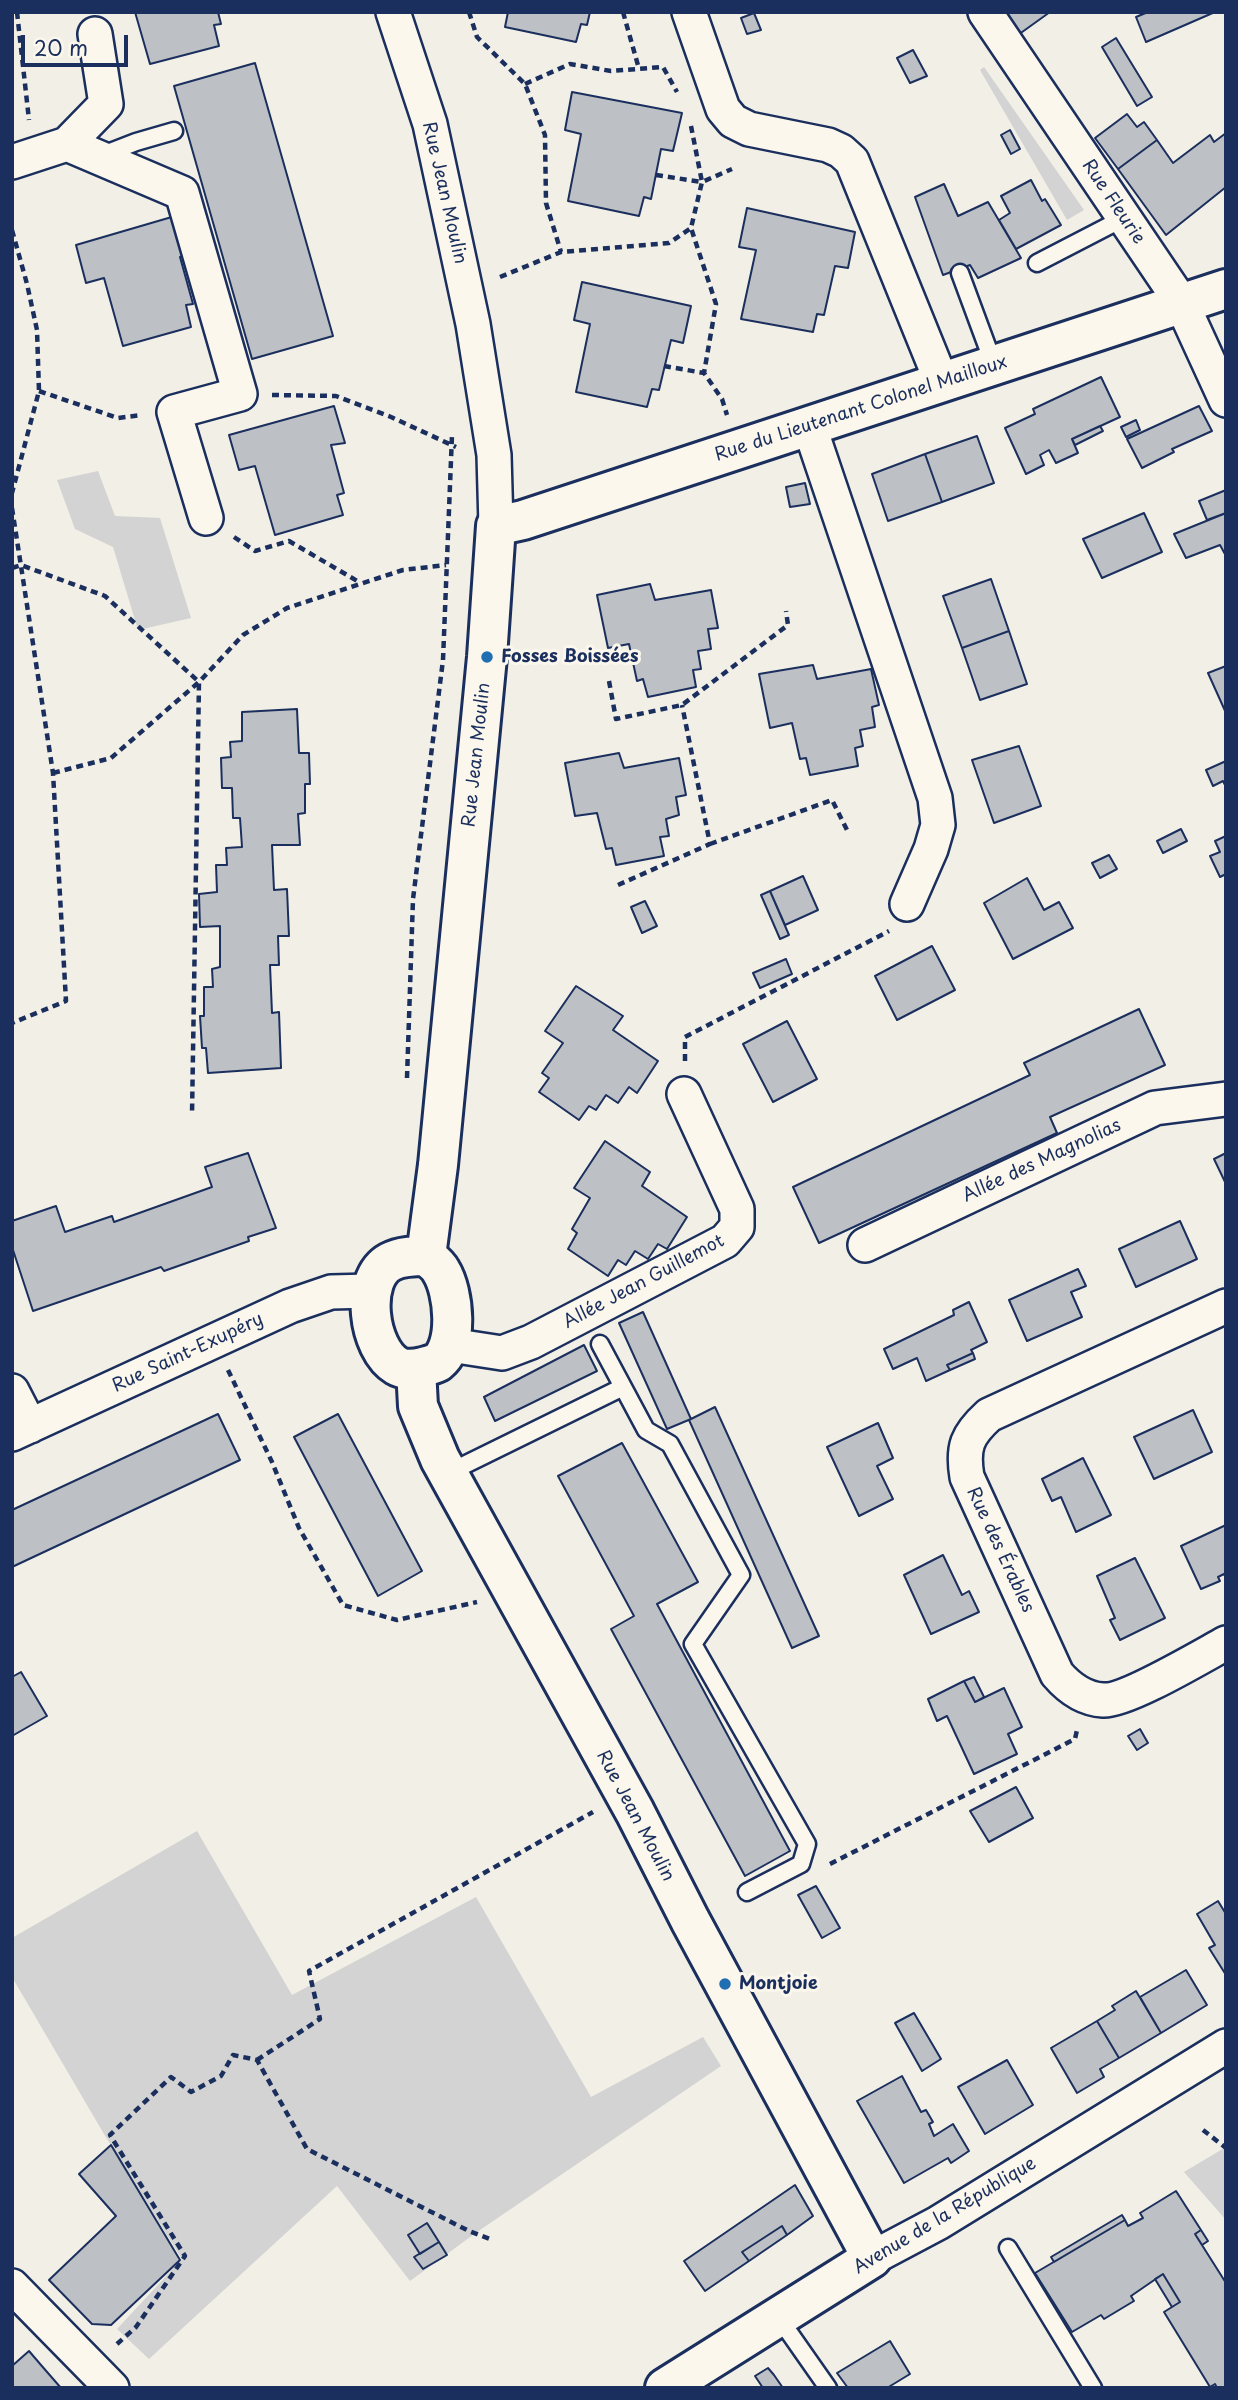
<!DOCTYPE html>
<html>
<head>
<meta charset="utf-8">
<style>
	body { margin:0 }
	#map { position:relative; width:1238px; height:2400px; overflow:hidden; background:#f2efe6; font-family:"Playpen Sans",sans-serif }
	canvas { display:block }
	.frame { position:absolute; inset:0; border:14px solid #1b2f5e; pointer-events:none }
	.scale { position:absolute; left:21px; top:35px; width:107px; height:32px; box-sizing:border-box; border:4px solid #1b2f5e; border-top:0; padding-left:9px; font-size:21px; line-height:24px; white-space:nowrap; color:#1b2f5e; -webkit-text-stroke:5px #fbf7ec; paint-order:stroke }
</style>
</head>
<body>
<div id="map">
<canvas width="1238" height="2400"></canvas>
<div class="frame"></div>
<div class="scale">20 m</div>
</div>
<script>
const g = document.querySelector('canvas').getContext('2d');
g.lineJoin = 'round';
function paint(path, color) { g.fillStyle = color; g.fill(path, 'evenodd'); }
function trace(path, color, width, dash) { g.strokeStyle = color; g.lineWidth = width; g.lineCap = dash ? 'butt' : 'round'; g.setLineDash(dash || []); g.stroke(path); }
function drawText(font, color, halo, rows, align = 'center') {
  g.font = font + ' "Playpen Sans",sans-serif'; g.lineWidth = 6; g.setLineDash([]); g.textBaseline = 'middle'; g.strokeStyle = halo; g.fillStyle = color; for (const [text, x, y, turn = 0] of rows) {
    g.save(); g.translate(x, y); g.rotate((+turn || 0) * Math.PI / 180); g.textAlign = isNaN(turn) ? turn : align; if (halo) g.strokeText(text, 0, 0); g.fillText(text, 0, 0); g.restore();
  }
}
paint(new Path2D(`
	M984 67 1084 210 1067 220 980 70Z
	M98 471 115 516 160 518 191 618 138 630 113 547 75 529 57 480Z
	M197 1831 292 1995 476 1897 591 2097 703 2037 721 2066 477 2232 410 2281 337 2186 149 2359 117 2329 182 2259 104 2134 12 1977V1938Z
	M1226 2147V2220L1184 2172Z`), '#d2d3d2');
const building = new Path2D(`
	M135 12H218L221 24 214 25 219 46 150 64Z
	M508 12H590L587 25 581 24 576 42 505 27Z
	M1002 12H1050L1018 35Z
	M1148 12H1215L1146 42 1136 17Z
	M754 13 761 30 747 34 741 18Z
	M1116 38 1152 97 1137 106 1102 47Z
	M913 50 927 76 910 83 897 58Z
	M255 63 333 336 252 359 174 86Z
	M572 92 682 113 673 151 661 149 651 199 644 197 639 216 568 201 581 134 565 130Z
	M1127 114 1137 127 1144 122 1157 140 1118 169 1095 138Z
	M1010 130 1020 149 1011 154 1001 135Z
	M1226 133V187L1166 235 1118 169 1157 140 1173 163 1210 135 1214 142Z
	M1031 180 1042 201 1045 199 1061 225 1016 249 999 220 1010 213 1001 196Z
	M944 184 958 216 988 202 1021 258 978 278 970 265 943 275 915 197Z
	M747 208 855 232 848 268 835 266 824 315 817 314 813 332 741 319 756 250 739 247Z
	M182 214 193 252 180 257 193 304 186 305 191 327 123 346 104 278 86 283 76 245Z
	M582 282 691 306 683 343 671 340 659 390 652 389 647 407 576 392 590 324 574 320Z
	M1101 377 1120 417 1072 439 1078 453 1056 463 1049 450 1040 455 1044 465 1026 474 1005 428 1035 414 1033 409Z
	M334 406 345 443 331 445 344 493 337 495 343 515 275 535 255 466 239 470 229 435Z
	M1199 406 1212 431 1172 449 1174 452 1142 468 1127 439Z
	M1136 420 1140 430 1126 437 1121 427Z
	M1100 426 1103 431 1075 445 1072 439Z
	M977 436 994 483 942 502 925 454Z
	M925 454 942 502 888 521 872 474Z
	M805 483 810 504 790 507 786 487Z
	M1226 490V513L1207 520 1199 501Z
	M1144 513 1162 552 1102 578 1083 539Z
	M1226 513V556L1220 545 1186 558 1174 534Z
	M991 579 1009 631 962 648 943 596Z
	M650 584 655 600 711 590 718 628 708 629 711 649 698 651 701 669 693 670 696 687 648 697 643 679 637 681 629 644 608 648 597 595Z
	M1009 631 1027 684 980 700 962 648Z
	M813 665 817 679 871 669 879 705 872 707 875 727 860 730 863 746 855 748 858 766 810 775 806 758 800 759 792 723 770 728 759 674Z
	M1226 666V713L1208 673Z
	M297 709 299 753H309L310 784H305V813L298 814 300 845H272L274 890 287 889 289 936H278L279 965H270L272 1013 279 1012 281 1068 208 1073 206 1048H202L200 1016H204V987H213L212 969 220 967V926L200 927 199 894 217 892 216 865H227L226 848 242 847 240 818H233L232 788H222L221 758 231 757 230 742 242 741V712Z
	M1019 746 1041 806 994 823 972 760Z
	M619 753 624 768 679 758 686 795 676 797 679 815 666 819 669 836 660 837 664 856 616 865 612 848 606 849 597 813 575 816 565 763Z
	M1226 761V787L1223 781 1213 786 1206 770Z
	M1181 829 1187 841 1163 853 1157 841Z
	M1226 836V874L1220 877 1210 856 1220 852 1215 841Z
	M1109 855 1117 869 1100 878 1092 863Z
	M803 876 818 910 785 925 770 891Z
	M1027 878 1044 910 1059 902 1073 928 1013 959 984 903Z
	M770 891 789 935 780 939 761 895Z
	M645 901 657 926 642 933 631 907Z
	M932 946 955 990 897 1020 875 976Z
	M786 959 792 974 760 988 753 973Z
	M576 986 623 1016 613 1030 658 1061 637 1093 629 1087 618 1103 606 1095 596 1110 589 1106 579 1120 539 1092 549 1078 542 1073 563 1043 545 1031Z
	M1139 1009 1165 1065 1050 1117 1057 1133 819 1243 793 1187 1030 1075 1024 1063Z
	M787 1021 817 1079 773 1102 743 1044Z
	M605 1141 650 1172 642 1186 687 1217 667 1249 658 1244 648 1259 635 1251 626 1265 618 1260 608 1276 568 1249 577 1233 572 1229 590 1198 574 1188Z
	M248 1153 276 1228 248 1237 249 1241 164 1271 161 1267 33 1311 12 1247V1221L56 1206 65 1232 112 1216 114 1222 212 1187 205 1167Z
	M1226 1153V1184L1214 1159Z
	M1180 1221 1197 1259 1136 1287 1119 1249Z
	M1078 1269 1086 1286 1071 1292 1082 1317 1027 1341 1009 1300Z
	M969 1302 987 1342 971 1350 973 1353 947 1365 950 1370 926 1381 917 1358 893 1369 884 1349 954 1315 953 1310Z
	M643 1312 691 1419 667 1429 619 1323Z
	M584 1345 597 1371 495 1421 484 1397Z
	M973 1353 975 1359 950 1370 947 1365Z
	M715 1407 819 1636 792 1648 689 1420Z
	M1193 1410 1212 1452 1154 1479 1134 1437Z
	M218 1414 240 1460 12 1567V1510Z
	M338 1414 422 1571 378 1596 294 1437Z
	M878 1423 893 1458 877 1466 893 1499 859 1516 827 1447Z
	M622 1443 698 1582 657 1604 790 1851 745 1876 611 1629 634 1616 558 1476Z
	M1083 1458 1111 1515 1076 1532 1061 1497 1052 1501 1042 1479Z
	M1226 1525V1578L1224 1574 1218 1577 1220 1581 1201 1589 1181 1546Z
	M943 1555 962 1595 969 1591 979 1612 931 1634 904 1575Z
	M1135 1558 1165 1618 1120 1640 1110 1620 1115 1618 1097 1576Z
	M21 1672 47 1716 12 1736V1677Z
	M974 1677 984 1697 975 1702 964 1681Z
	M964 1681 975 1702 1004 1688 1022 1727 1008 1734 1017 1754 974 1774 947 1716 937 1721 928 1699Z
	M1140 1729 1148 1743 1137 1750 1128 1736Z
	M1016 1787 1033 1818 989 1842 970 1811Z
	M816 1886 840 1928 822 1938 798 1895Z
	M1218 1901 1226 1914V1975L1209 1948 1215 1945 1197 1914Z
	M1186 1970 1207 2005 1161 2033 1140 1997Z
	M1136 1991 1161 2033 1119 2058 1097 2021 1115 2010 1112 2006Z
	M914 2013 941 2059 922 2071 895 2023Z
	M1097 2021 1119 2058 1100 2069 1104 2077 1077 2093 1051 2048Z
	M1007 2060 1033 2105 985 2134 958 2087Z
	M902 2076 921 2112 926 2110 933 2122 929 2124 934 2136 953 2124 969 2151 951 2163 948 2158 904 2183 857 2101Z
	M111 2145 180 2260 111 2325 92 2324 49 2280 116 2216 79 2174Z
	M795 2185 813 2216 787 2235 782 2226 742 2252 749 2261 705 2291 684 2261Z
	M1176 2191 1201 2230 1195 2234 1226 2283V2388H1217L1215 2384 1210 2387 1164 2312 1180 2302 1163 2274 1131 2296 1134 2301 1104 2319 1101 2315 1072 2332 1035 2273 1125 2220 1128 2226 1143 2218 1140 2213Z
	M1122 2215 1125 2220 1054 2262 1051 2257Z
	M427 2223 439 2242 420 2254 408 2235Z
	M782 2226 787 2235 749 2261 742 2252Z
	M1201 2230 1208 2241 1202 2245 1195 2234Z
	M439 2242 447 2255 423 2269 414 2257Z
	M1163 2274 1180 2302 1172 2307 1155 2279Z
	M890 2341 910 2374 887 2388H848L837 2373Z
	M29 2351 41 2365 61 2388H12V2366Z
	M768 2368 774 2375 783 2388H763L755 2376Z`);
paint(building, '#bdc0c4');
trace(building, '#1b2f5e', 2);
const lane = new Path2D(`
	M100 156 136 142 174 131
	M1037 263 1124 218
	M960 273 994 365
	M600 1344 646 1430 670 1444 741 1575 693 1644 807 1844 801 1864 747 1892
	M448 1473 623 1387
	M1008 2248 1093 2388
	M779 2318 828 2388`);
const street = new Path2D(`
	M393 12 430 124 473 324 494 455 496 526
	M689 12 723 109 733 121 749 129 828 145 841 151 852 161 942 383
	M985 12 1181 302 1226 400
	M67 144 106 104 95 34
	M12 162 67 144 182 193 240 394 174 412 206 518
	M809 425 935 798 938 825 931 849 907 904
	M865 1245 1155 1108 1226 1099
	M1226 1306 989 1415C967 1435 962 1447 967 1477L1057 1674C1069 1688 1084 1699 1103 1700 1125 1702 1202 1656 1226 1643
	M450 1345 502 1353 531 1342 725 1241 737 1227V1209L684 1094
	M12 1391 30 1426
	M12 1434 290 1306 331 1292 370 1291
	M872 2258 938 2223 1226 2046
	M12 2286 112 2388`);
const secondary = new Path2D(`
	M426 1256 438 1165 487 657 496 526 523 520 1226 289
	M426 1256C431 1260 438 1265 441 1271 454 1292 459 1345 438 1362 434 1364 427 1366 423 1367 416 1369 403 1370 397 1366 368 1349 359 1279 390 1262 401 1256 414 1256 426 1256Z
	M416 1369 418 1406 440 1459 635 1812 690 1920 872 2258 665 2388`);
trace(lane, '#1b2f5e', 21);
trace(street, '#1b2f5e', 38);
trace(secondary, '#1b2f5e', 44);
trace(new Path2D(`
	M17 12 29 120
	M469 12 477 37 525 84 545 135 546 203 561 252
	M623 12 639 69
	M525 84 570 64 611 71 663 67 677 92
	M691 126 702 182 732 169
	M656 175 702 182 691 228 716 304 704 373
	M12 230 27 284 37 330 39 391 12 493
	M500 277 561 252 669 243 691 228
	M664 366 704 373 722 399 727 415
	M39 391 118 418 142 415
	M272 395 336 396 391 417 456 447
	M12 508 53 773 66 1001 12 1023
	M234 537 255 551 289 541 359 582
	M12 568 21 565 105 596 199 682 192 1115
	M609 681 616 719 682 705 788 625 786 611
	M53 773 111 758 199 682 243 635 287 608 403 570 446 565
	M710 844 832 800 848 832
	M618 885 710 844 682 705
	M685 1061V1037L889 931
	M407 1078 413 899 443 660 452 435
	M228 1370 272 1462 299 1528 343 1605 397 1620 477 1602
	M830 1864 1075 1739 1077 1730
	M257 2060 320 2019 309 1971 593 1812
	M1203 2130 1226 2148
	M117 2344 136 2327 185 2256 110 2135 171 2077 191 2092 221 2076 233 2055 257 2060 307 2149 469 2231 490 2239`), '#1b2f5e', 4.5, [7, 5]);
trace(lane, '#fbf7ec', 16);
trace(street, '#fbf7ec', 33);
trace(secondary, '#fbf7ec', 38);
for (const [x, y, r, color] of [
	[487,657,7,"#1f6fb2"],
	[725,1984,7,"#1f6fb2"]
]) { const dot = new Path2D(); dot.arc(x, y, r, 0, 2 * Math.PI); g.fillStyle = color; g.fill(dot); trace(dot, '#fbf7ec', 2.5); }
drawText('18px', '#1b2f5e', '#fbf7ec', [
	["Rue Jean Moulin",444,193,77],
	["Rue Fleurie",1113,202,56],
	["Rue du Lieutenant Colonel Mailloux",861,409,-18],
	["Rue Jean Moulin",477,755,-84],
	["Allée des Magnolias",1042,1161,-25],
	["Allée Jean Guillemot",644,1282,-28],
	["Rue Saint-Exupéry",188,1353,-25],
	["Rue des Érables",1000,1550,65],
	["Rue Jean Moulin",635,1816,62],
	["Avenue de la République",945,2216,-31]
]);
drawText('bold 18px', '#1b2f5e', '#fbf7ec', [
	["Fosses Boissées",501,657],
	["Montjoie",739,1984]
], 'left');
</script>
</body>
</html>
